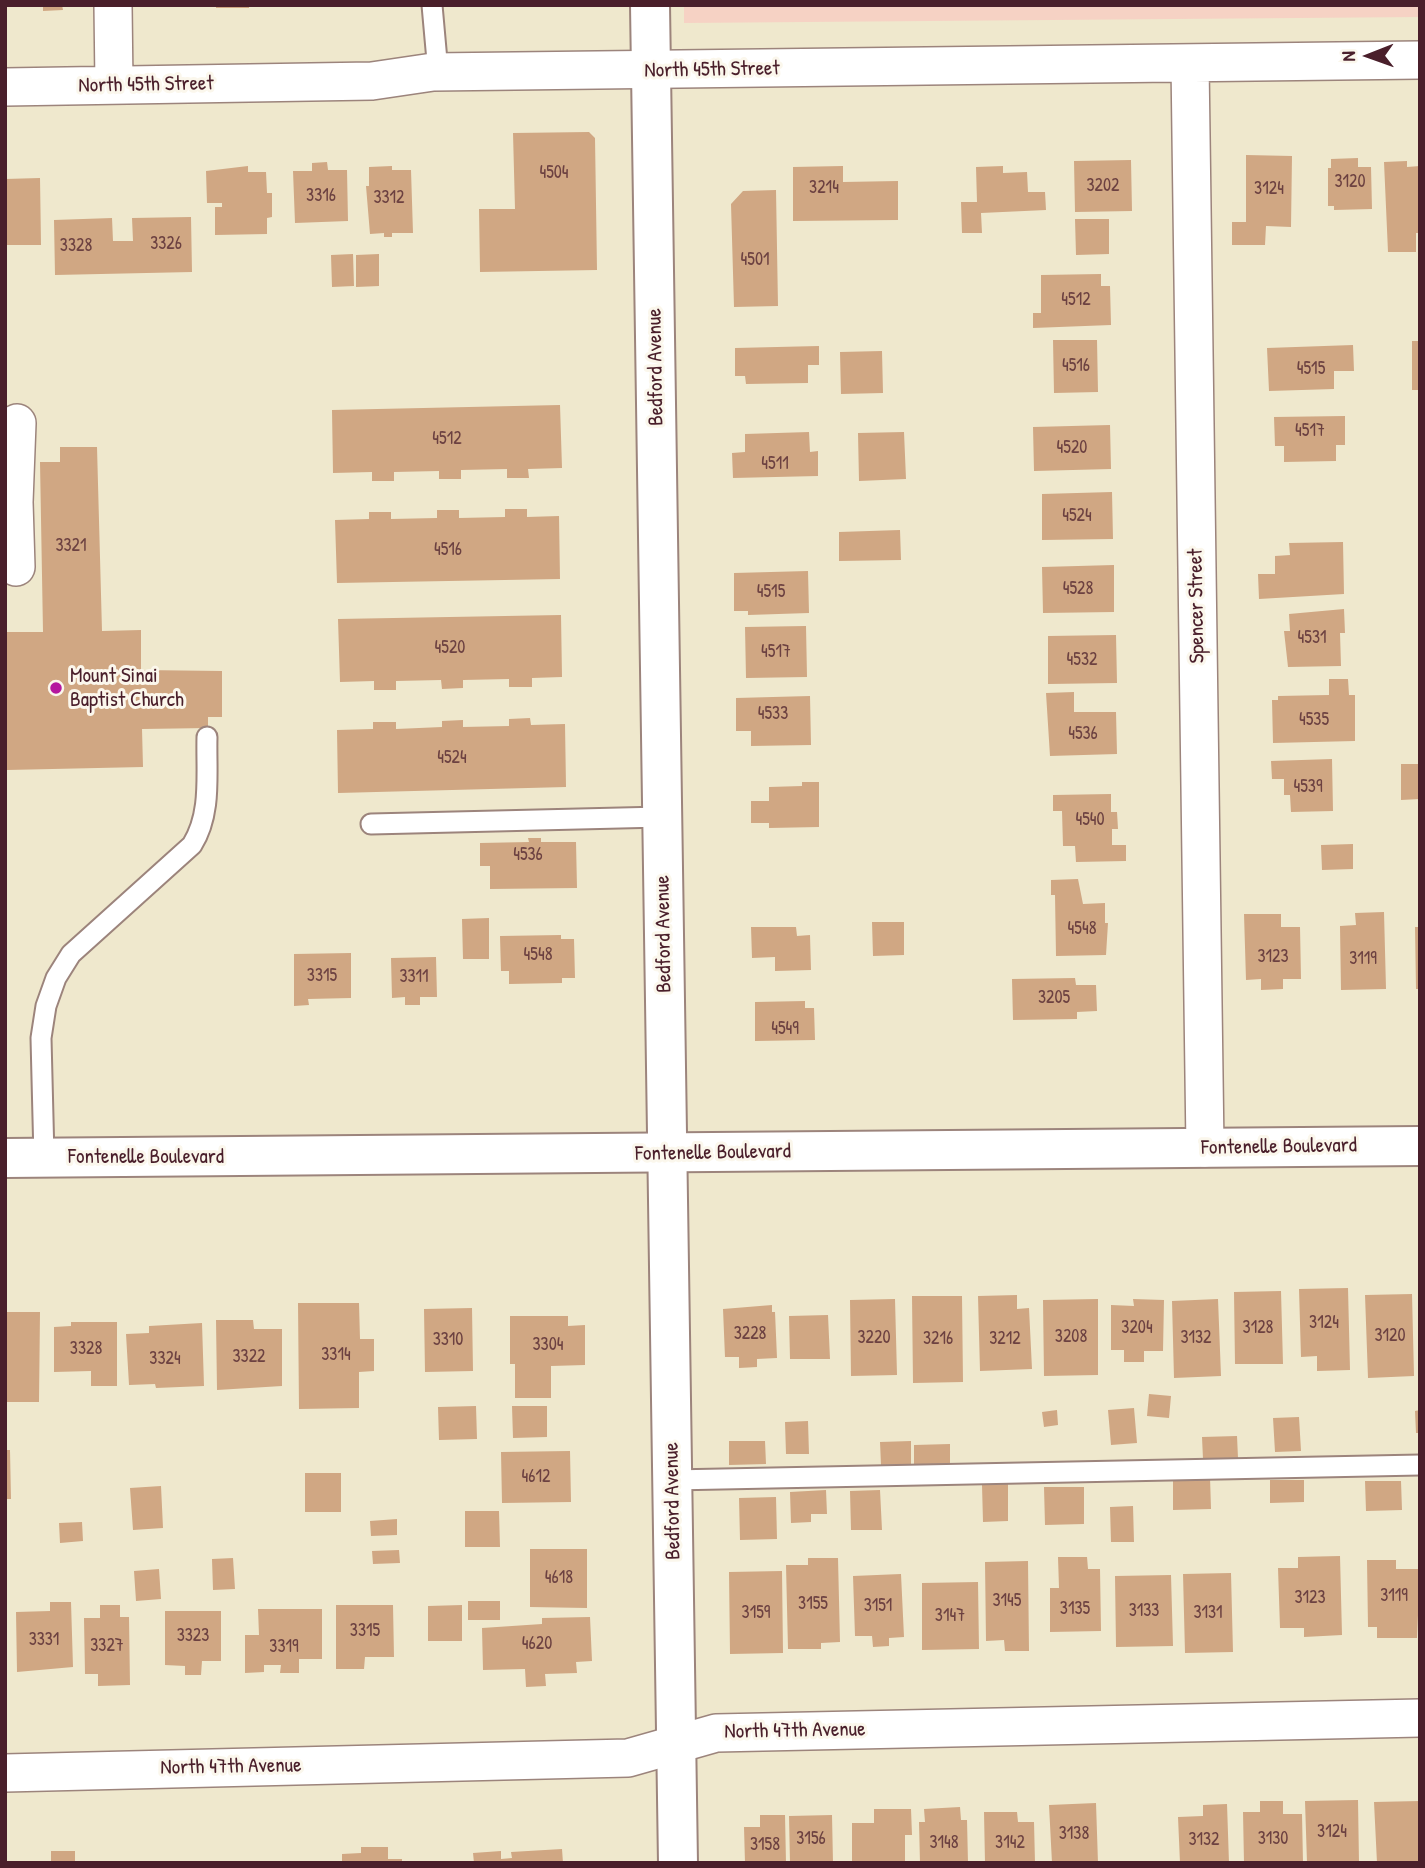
<!DOCTYPE html>
<html>
<head>
<meta charset="utf-8">
<style>
	body { margin:0 }
	#map { position:relative; width:1425px; height:1868px; overflow:hidden; background:#efe8cd; font-family:"Patrick Hand",sans-serif }
	canvas { display:block }
	.frame { position:absolute; inset:0; border:7px solid #4a1f2b; pointer-events:none }
	.north { position:absolute; left:1334px; top:21px; width:70px; height:70px; -webkit-text-stroke:5px #fbf7ec; paint-order:stroke; rotate:269deg; font-size:19px; font-weight:700; line-height:28px; text-align:center; color:#4a1f2b }
	.north::after { content:''; display:block; margin:auto; width:24px; height:32px; background:#4a1f2b; clip-path:polygon(50% 0,100% 100%,50% 72%,0 100%) }
</style>
</head>
<body>
<div id="map">
<canvas width="1425" height="1868"></canvas>
<div class="frame"></div>
<div class="north">N</div>
</div>
<script>
const g = document.querySelector('canvas').getContext('2d');
g.lineJoin = 'round';
function paint(path, color) { g.fillStyle = color; g.fill(path, 'evenodd'); }
function trace(path, color, width, dash) { g.strokeStyle = color; g.lineWidth = width; g.lineCap = dash ? 'butt' : 'round'; g.setLineDash(dash || []); g.stroke(path); }
function drawText(font, color, halo, rows, align = 'center') {
  g.font = font + ' "Patrick Hand",sans-serif'; g.lineWidth = 6; g.setLineDash([]); g.textBaseline = 'middle'; g.strokeStyle = halo; g.fillStyle = color; for (const [text, x, y, turn = 0] of rows) {
    g.save(); g.translate(x, y); g.rotate((+turn || 0) * Math.PI / 180); g.textAlign = isNaN(turn) ? turn : align; if (halo) g.strokeText(text, 0, 0); g.fillText(text, 0, 0); g.restore();
  }
}
paint(new Path2D(`
	M684 5H1420V17L684 23Z`), '#f6d2c4');
paint(new Path2D(`
	M43 5H62L63 10 43 11Z
	M216 5H249V8H216Z
	M589 132 595 138 597 270 480 272 479 209H515L513 133Z
	M1246 155 1292 156 1291 227 1266 226 1265 245H1232V222H1246Z
	M1358 158V167H1371L1372 209 1334 210V206H1328V168H1331V159Z
	M1131 160 1132 211 1075 212 1074 161Z
	M1407 161V167L1420 166V233H1416V252H1388L1384 162Z
	M327 162 328 170H347L348 221 295 223 293 171H312V163Z
	M248 166V172H266L267 193H272V217L267 218V234L215 235V207H222V203H207L206 171Z
	M392 166V170H411L413 233H392V237H384V233L370 234 366 186H369V167Z
	M843 166V182L898 181V220L793 221V167Z
	M1003 166V173L1027 172 1028 192H1045L1046 210 981 213 982 233H962L961 202H977L976 167Z
	M40 178 41 245H5V179Z
	M776 190 778 306 734 307 731 204 743 191Z
	M191 217 192 272 55 275 54 220 112 218 113 241H133L132 218Z
	M1075 219H1109V254L1076 255Z
	M353 254 354 286 332 287 331 255Z
	M379 254V286L356 287V255Z
	M1101 274V286H1110L1111 325 1033 328V313H1041V275Z
	M1053 340H1097L1098 392 1054 393Z
	M1412 341H1420V390H1412Z
	M1353 345 1354 371H1334V389L1269 391 1267 348Z
	M819 346V365H808V383L746 384 745 376H735V348Z
	M882 351 883 393 841 394 840 352Z
	M560 405 562 468 528 469 529 478H507V469L461 470V479H439V471L394 472V481H372V472L333 473 332 410Z
	M1345 416V445H1336V461L1284 462V446H1275L1274 417Z
	M1110 425 1111 469 1034 471 1033 427Z
	M809 432 810 452 818 451V476L733 478 732 453 745 452V434Z
	M904 432 906 479 859 481 858 433Z
	M60 447H97L102 631 141 630V670L222 671V717H208V728L142 729 143 767 7 770 5 632H43L40 462H60Z
	M1112 492 1113 539 1042 540V494Z
	M505 509H527V517L559 516 560 579 337 583 335 520 369 519V512H391V519L437 518V510H459V518L505 517Z
	M900 530 901 560 839 561V532Z
	M1343 542 1344 594 1259 599 1258 574H1275V556L1290 555 1289 543Z
	M1114 565V612L1043 613 1042 567Z
	M808 571 809 613 748 615V611H734V573Z
	M1344 609 1345 633H1340L1341 666 1288 667 1284 631H1290L1289 614Z
	M561 615 562 677 532 678V687H509V679L463 680V688L442 689 441 680 396 681V690H374V681L340 682 338 619Z
	M806 626 807 677 746 678 745 627Z
	M1116 635 1117 683 1048 684V636Z
	M1329 679H1348L1349 695H1355V741L1273 743 1272 700H1278V696L1329 695Z
	M1074 692V712H1116L1117 754 1050 756 1046 693Z
	M810 696 811 745 751 746V731H736V698Z
	M530 718 531 725 565 724 566 787 338 793 337 730 373 729V722H396V729L442 727V721L463 720V727L509 726V719Z
	M1332 759 1333 811 1291 812 1290 795H1284V779H1272L1271 761Z
	M1401 764H1420V799L1401 800Z
	M802 782H819V827L769 828V823H751V801H769V787L802 786Z
	M1111 794V812H1117L1118 829H1112V845H1126V861L1076 862 1075 846H1063L1062 811H1053V795Z
	M528 838H541V842H576L577 888 490 889V866H480V843L529 842Z
	M1353 844V869L1322 870 1321 845Z
	M1078 879 1083 904 1105 903V923H1108L1106 955 1056 956 1055 895H1051V880Z
	M1384 912 1386 989 1341 990 1340 926 1356 925 1355 913Z
	M1244 914H1281V927H1300L1301 979H1283V989L1261 990V979L1246 980Z
	M489 918V959H463L462 919Z
	M872 922H904V955L873 956Z
	M751 927H796L797 936 810 935 811 970 775 971V957L752 958Z
	M1415 927H1420V989H1416Z
	M561 935V939H574L575 978H562V983L509 984V971H501L500 936Z
	M351 953V998L308 999 309 1005 294 1006V954Z
	M436 957 437 997H420V1005H405V997L392 998 391 958Z
	M1075 978 1076 985H1096L1097 1011 1077 1012V1019L1013 1020 1012 979Z
	M805 1001V1008H814L815 1040 755 1041V1002Z
	M1348 1288 1350 1370 1317 1371V1356L1301 1357 1299 1289Z
	M1281 1291 1283 1364H1235L1234 1292Z
	M1412 1294 1414 1376 1368 1378 1365 1295Z
	M1017 1295V1309L1029 1308 1032 1369 980 1371 978 1296Z
	M912 1296H962L963 1382 913 1383Z
	M895 1299 897 1375 851 1376 850 1300Z
	M1098 1299V1375L1044 1376 1043 1300Z
	M1133 1299 1164 1300 1163 1351H1144V1362H1124V1350H1111V1305L1134 1306Z
	M1218 1299 1221 1376 1174 1378 1172 1301Z
	M298 1303H359L360 1339H374V1371L359 1372V1408L299 1409Z
	M772 1305V1312H775L777 1358 757 1359V1367L739 1368V1357H725L723 1309Z
	M472 1308 473 1371 425 1372 424 1309Z
	M5 1312H40L39 1402H5Z
	M828 1315 830 1359H790L789 1316Z
	M510 1316H568V1326L585 1325V1365L551 1366V1398H515V1364H510Z
	M216 1320H253L254 1329H282V1386L217 1390Z
	M71 1322H117V1386H91V1371L54 1372V1327L71 1326Z
	M202 1323 204 1386 156 1388 155 1384 129 1385 126 1334 149 1333V1326Z
	M1149 1394 1171 1396 1169 1418 1147 1416Z
	M476 1406 477 1439 439 1440 438 1407Z
	M512 1406H547V1437L513 1438Z
	M1134 1408 1137 1443 1111 1445 1108 1410Z
	M1057 1410 1058 1425 1044 1427 1042 1412Z
	M1420 1410V1433H1416L1415 1411Z
	M1299 1417 1301 1451 1275 1452 1273 1418Z
	M808 1421 809 1454H786L785 1422Z
	M1237 1436 1238 1458 1203 1459 1202 1437Z
	M729 1441H765L766 1464 729 1465Z
	M911 1441V1464L881 1465 880 1442Z
	M950 1444V1464H914V1445Z
	M5 1450H10L11 1499H5Z
	M570 1451 571 1502 502 1503 501 1452Z
	M305 1473H341V1512H305Z
	M1210 1477 1211 1509 1173 1510V1478Z
	M1270 1480H1304V1502L1270 1503Z
	M1365 1481H1401L1402 1510 1366 1511Z
	M1008 1484V1521L983 1522 982 1485Z
	M161 1486 163 1528 133 1530 130 1488Z
	M1044 1487H1084V1524L1045 1525Z
	M826 1490 827 1514H811V1522L791 1523 790 1492Z
	M880 1490 882 1530H851L850 1491Z
	M776 1497 777 1539 740 1540 739 1498Z
	M1133 1506 1134 1542H1111L1110 1507Z
	M465 1511H499L500 1547H465Z
	M397 1519V1535L371 1536 370 1521Z
	M82 1522 83 1541 60 1543 59 1523Z
	M530 1549H587V1608L530 1607Z
	M399 1550 400 1563 373 1564 372 1551Z
	M1340 1556 1342 1635 1304 1637V1628H1280L1278 1568H1298V1557Z
	M1058 1557H1087L1088 1569H1100L1101 1631 1050 1632V1588H1059Z
	M233 1558 235 1589 213 1590 212 1559Z
	M808 1558H838L840 1642 821 1643V1649H788L786 1565H808Z
	M1367 1560H1396V1569H1420L1417 1638H1377V1627H1368Z
	M1028 1561 1029 1651H1005L1004 1640 986 1641 985 1562Z
	M159 1569 161 1599 136 1601 134 1571Z
	M782 1571 783 1653 730 1654 729 1572Z
	M1231 1573 1233 1652 1185 1653 1183 1574Z
	M901 1574 904 1637 889 1638V1646L873 1647 872 1636H855L853 1576Z
	M1171 1575 1173 1646 1116 1647 1115 1576Z
	M978 1582 979 1649 922 1650V1583Z
	M468 1601H500V1620H468Z
	M50 1602H71L73 1667 17 1672 16 1612 50 1611Z
	M100 1605H120V1617H129L130 1685 98 1686V1674H85L84 1618H100Z
	M336 1605H393L394 1657H365L364 1669H336Z
	M462 1605V1641H428V1606Z
	M258 1609H322V1659H299V1673H280L281 1665H264V1672L245 1673V1635H259Z
	M165 1611H221V1661H202L201 1675H185V1666L165 1665Z
	M590 1617 592 1661 576 1662 577 1673 545 1674 546 1686 526 1687 525 1669 483 1670 482 1628 542 1624V1618Z
	M1358 1800 1359 1863H1307L1305 1801Z
	M1260 1801H1283V1814H1302L1303 1863H1244L1243 1812H1260Z
	M1420 1801V1863H1377L1374 1802Z
	M1096 1803 1098 1863H1052L1049 1805Z
	M1227 1804 1229 1863H1180L1178 1817 1203 1816V1805Z
	M960 1807 961 1820H967L968 1863H920L919 1822H925L924 1809Z
	M874 1809H911L912 1835H905V1863H852V1823H874Z
	M984 1812H1017L1018 1822H1034L1035 1863H985Z
	M760 1815H785L786 1863H745L744 1827H760Z
	M832 1815 833 1863H790L789 1816Z
	M361 1847H388V1859H402V1863H342V1854L361 1853Z
	M562 1849 563 1863H474L473 1853 501 1851V1859L512 1858 511 1852Z
	M51 1851H75V1863H51Z`), '#d0a783');
const service = new Path2D(`
	M432 5 438 72
	M371 824 662 817
	M44 1158 41 1038 46 1006 56 978 71 954 192 845C212 813 206 774 207 737
	M672 1480 1420 1465`);
const minor = new Path2D(`
	M113 5 114 85
	M1190 63 1205 1148
	M5 87 372 81 433 72 1420 60
	M16 567 14 502 17 423
	M5 1773 628 1758 716 1733 1420 1718`);
const tertiary = new Path2D(`
	M650 5 678 1863`);
const secondary = new Path2D(`
	M5 1158 1420 1146`);
trace(service, '#9c847c', 23);
trace(minor, '#9c847c', 40);
trace(tertiary, '#9c847c', 42);
trace(secondary, '#9c847c', 42);
trace(service, '#fff', 19);
trace(minor, '#fff', 37);
trace(tertiary, '#fff', 38);
trace(secondary, '#fff', 38);
for (const [x, y, r, color] of [
	[56,688,7,"#b5179e"]
]) { const dot = new Path2D(); dot.arc(x, y, r, 0, 2 * Math.PI); g.fillStyle = color; g.fill(dot); trace(dot, '#fbf7ec', 2.5); }
drawText('18px', '#6c4141', null, [
	["4504",554,173],
	["3120",1350,182],
	["3202",1103,186],
	["3214",824,188],
	["3124",1269,189],
	["3316",321,196],
	["3312",389,198],
	["3326",166,244],
	["3328",76,246],
	["4501",755,260],
	["4512",1076,300],
	["4516",1076,366],
	["4515",1311,369],
	["4517",1310,431],
	["4512",447,439],
	["4520",1072,448],
	["4511",775,464],
	["4524",1077,516],
	["3321",71,546],
	["4516",448,550],
	["4528",1078,589],
	["4515",771,592],
	["4531",1312,638],
	["4520",450,648],
	["4517",776,652],
	["4532",1082,660],
	["4533",773,714],
	["4535",1314,720],
	["4536",1083,734],
	["4524",452,758],
	["4539",1308,787],
	["4540",1090,820],
	["4536",528,855],
	["4548",1082,929],
	["4548",538,955],
	["3123",1273,957],
	["3119",1363,959],
	["3315",322,976],
	["3311",414,977],
	["3205",1054,998],
	["4549",785,1029],
	["3124",1324,1323],
	["3204",1137,1328],
	["3128",1258,1328],
	["3228",750,1334],
	["3120",1390,1336],
	["3208",1071,1337],
	["3220",874,1338],
	["3132",1196,1338],
	["3216",938,1339],
	["3212",1005,1339],
	["3310",448,1340],
	["3304",548,1345],
	["3328",86,1349],
	["3314",336,1355],
	["3322",249,1357],
	["3324",165,1359],
	["4612",536,1477],
	["4618",559,1578],
	["3119",1394,1596],
	["3123",1310,1598],
	["3145",1007,1601],
	["3155",813,1604],
	["3151",878,1606],
	["3135",1075,1609],
	["3133",1144,1611],
	["3159",756,1613],
	["3131",1208,1613],
	["3147",950,1616],
	["3315",365,1631],
	["3323",193,1636],
	["3331",44,1640],
	["4620",537,1644],
	["3327",107,1646],
	["3319",284,1647],
	["3124",1332,1832],
	["3138",1074,1834],
	["3156",811,1839],
	["3130",1273,1839],
	["3132",1204,1840],
	["3148",944,1843],
	["3142",1010,1843],
	["3158",765,1845]
]);
drawText('21px', '#4a1f2b', '#fbf7ec', [
	["North 45th Street",712,70,-1],
	["North 45th Street",146,85,-1],
	["Bedford Avenue",656,367,-91],
	["Spencer Street",1197,606,-91],
	["Bedford Avenue",664,934,-91],
	["Fontenelle Boulevard",1279,1147,-1],
	["Fontenelle Boulevard",713,1153,-1],
	["Fontenelle Boulevard",146,1157],
	["Bedford Avenue",673,1501,-91],
	["North 47th Avenue",795,1731,-1],
	["North 47th Avenue",231,1767,-1]
]);
drawText('21px', '#4a1f2b', '#fbf7ec', [
	["Mount Sinai",70,676],
	["Baptist Church",70,700]
], 'left');
</script>
</body>
</html>
